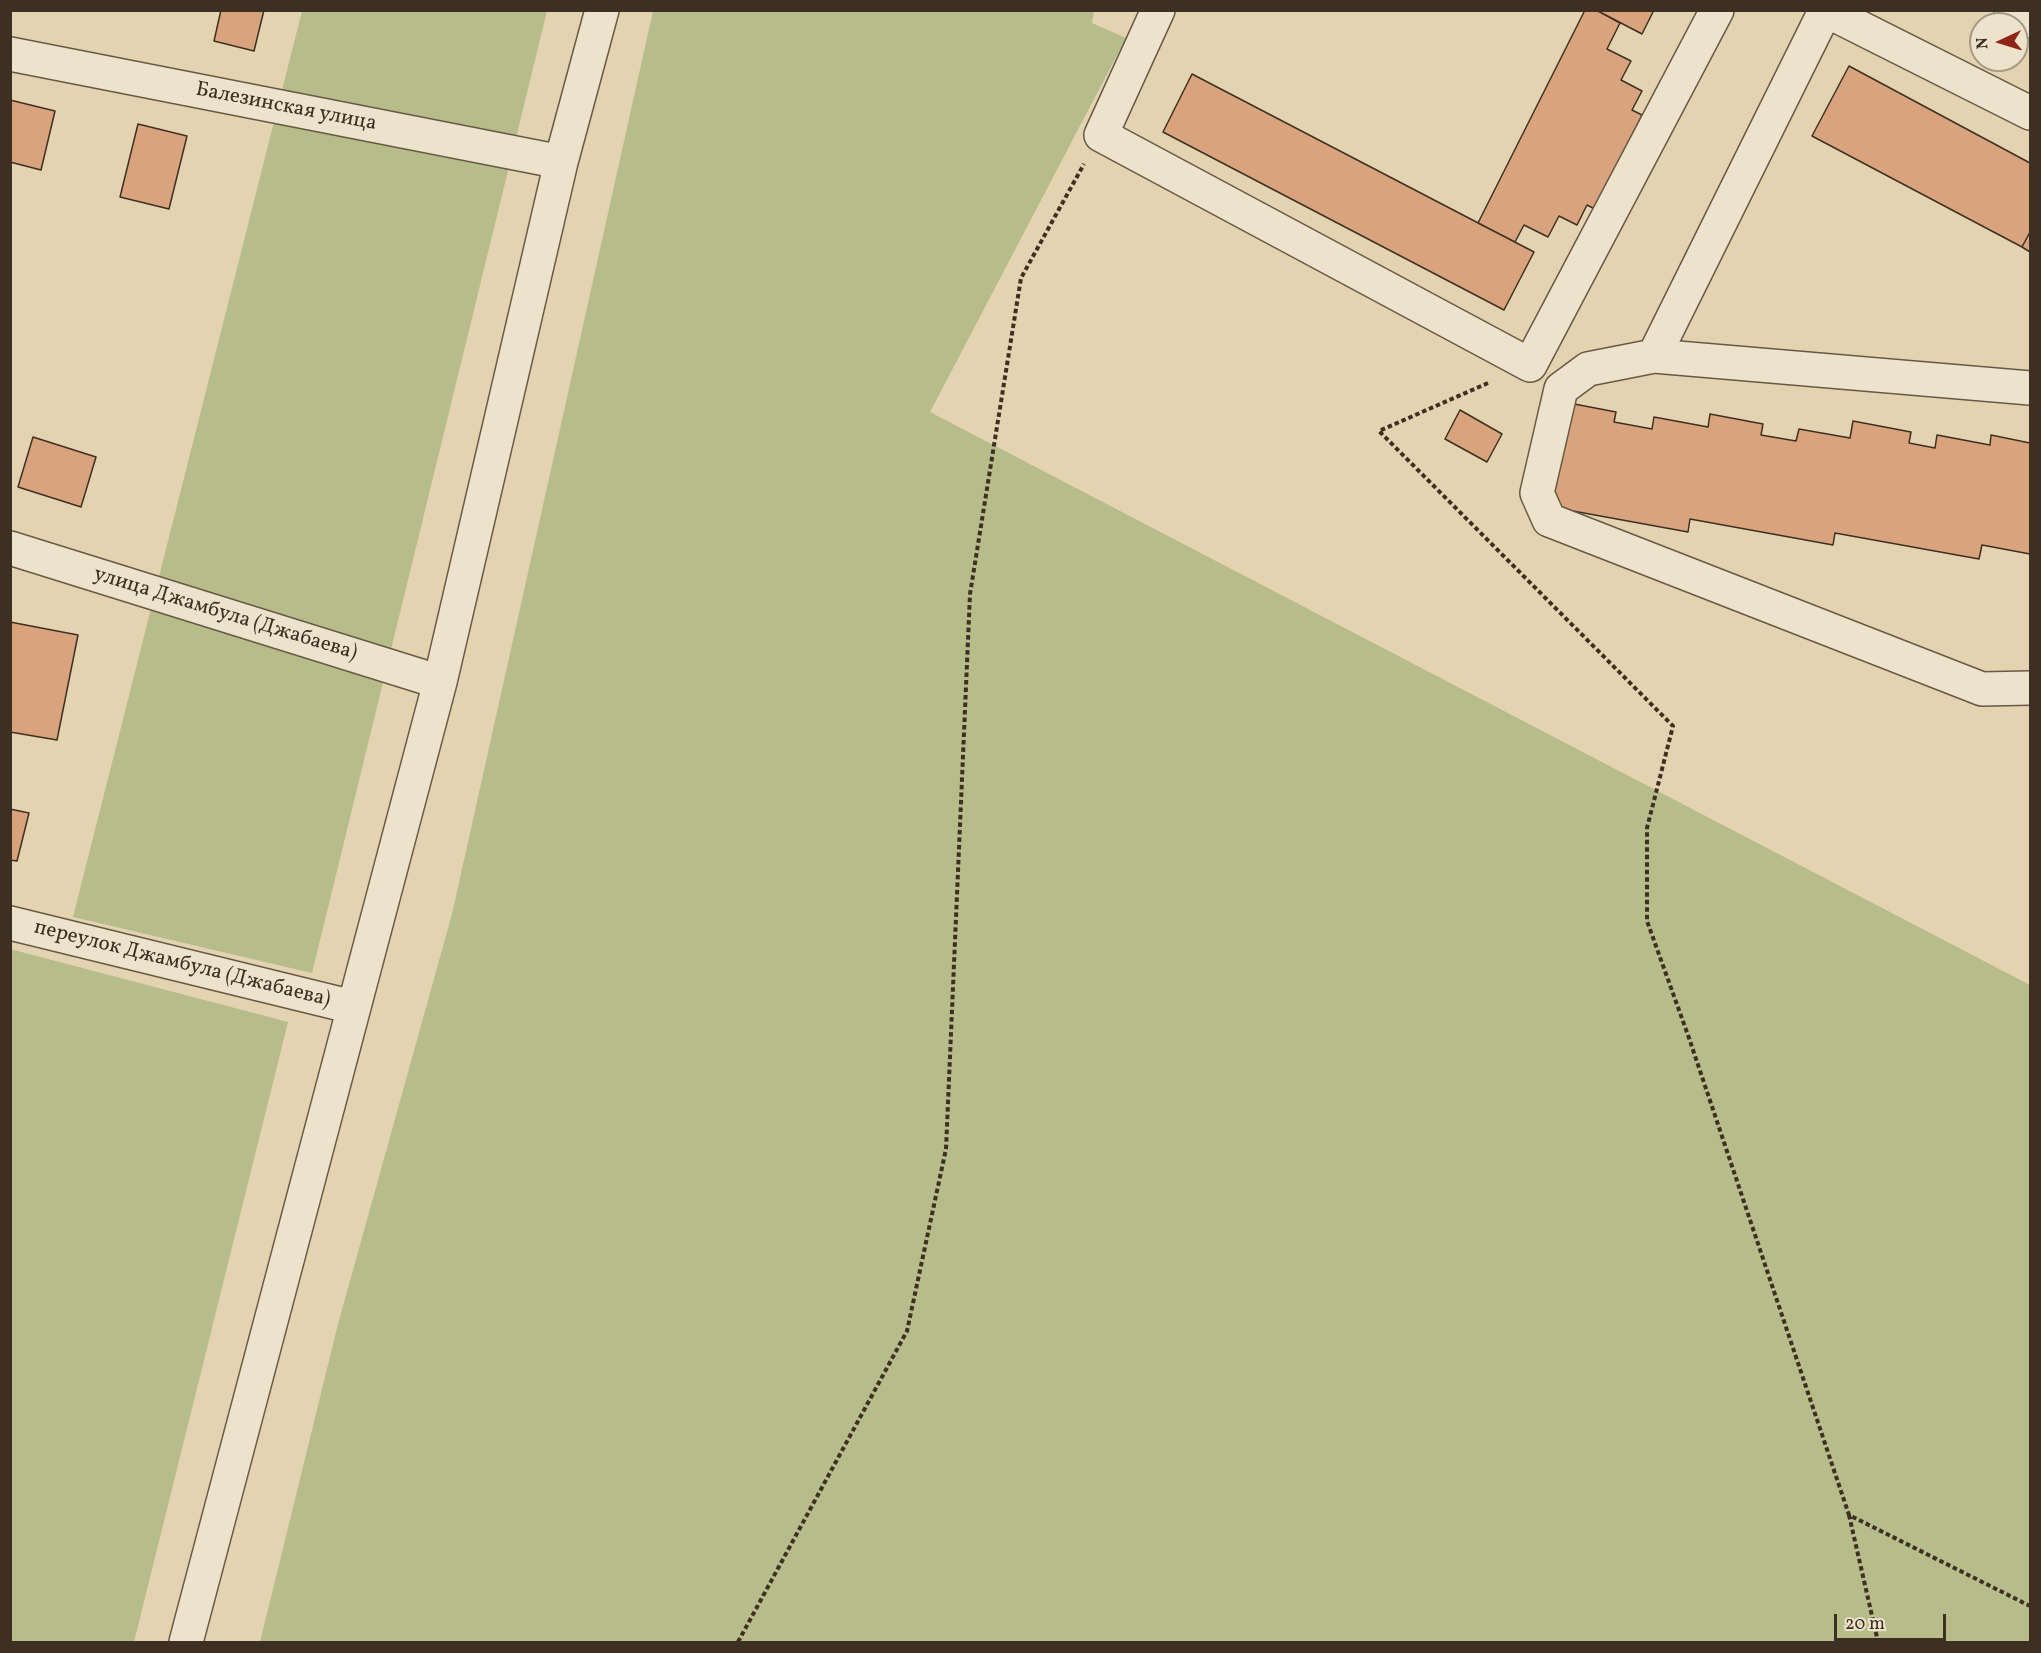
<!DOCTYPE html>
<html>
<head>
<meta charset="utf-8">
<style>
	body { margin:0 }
	#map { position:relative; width:2041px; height:1653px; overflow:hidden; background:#e4d3b0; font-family:Vollkorn,serif }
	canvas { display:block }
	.frame { position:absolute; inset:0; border:12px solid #3d3022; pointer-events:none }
	.north { position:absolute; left:1969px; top:12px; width:60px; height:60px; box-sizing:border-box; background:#ede2cc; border:2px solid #a79b88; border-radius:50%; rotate:266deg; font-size:16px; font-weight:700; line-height:24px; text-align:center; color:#3d3022 }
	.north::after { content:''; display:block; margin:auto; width:21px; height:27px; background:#8f2418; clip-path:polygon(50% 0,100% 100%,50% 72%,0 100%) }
	.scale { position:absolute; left:1834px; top:1614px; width:112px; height:27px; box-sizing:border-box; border:3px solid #3d3022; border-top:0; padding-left:8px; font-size:18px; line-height:21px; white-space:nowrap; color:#3d3022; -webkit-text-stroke:4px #ede2cc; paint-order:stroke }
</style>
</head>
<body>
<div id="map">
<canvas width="2041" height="1653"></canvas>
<div class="frame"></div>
<div class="north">N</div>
<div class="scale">20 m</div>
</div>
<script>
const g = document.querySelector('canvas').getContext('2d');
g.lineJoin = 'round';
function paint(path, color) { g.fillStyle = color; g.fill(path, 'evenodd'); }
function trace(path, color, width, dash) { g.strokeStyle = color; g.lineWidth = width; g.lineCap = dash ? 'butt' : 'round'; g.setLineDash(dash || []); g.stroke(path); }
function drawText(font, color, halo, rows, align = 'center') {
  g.font = font + ' Vollkorn,serif'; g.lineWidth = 6; g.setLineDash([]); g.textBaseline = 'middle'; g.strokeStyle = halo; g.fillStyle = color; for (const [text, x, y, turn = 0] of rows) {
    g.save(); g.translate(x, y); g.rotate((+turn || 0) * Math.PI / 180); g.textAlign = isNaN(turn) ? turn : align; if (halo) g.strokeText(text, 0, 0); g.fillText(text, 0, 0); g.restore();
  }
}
paint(new Path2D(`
	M302 11H547L312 973 73 917Z
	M653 11H1094L1092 23 1126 38 930 412 2030 985V1642H260L338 1324 452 914Z
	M10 949 288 1022 134 1642H11Z`), '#b6bc8a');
const building = new Path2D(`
	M221 10H264L254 51 214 41Z
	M1585 10H1596L1620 23 1607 49 1631 61 1621 80 1642 91 1632 110 1642 115 1595 209 1587 205 1577 225 1559 216 1548 237 1524 225 1515 242 1478 223Z
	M1596 10H1654L1642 34Z
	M1849 66 2030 163V232L2022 247 1812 136Z
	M1192 74 1534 252 1504 310 1163 132Z
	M10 100 55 111 41 170 10 162Z
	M138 124 187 136 169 209 120 197Z
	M2030 232V252L2022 247Z
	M1569 403 1616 412 1614 422 1652 429 1654 417 1708 427 1710 414 1763 424 1761 435 1796 441 1799 429 1850 438 1853 421 1911 432 1909 443 1935 448 1937 435 1990 445 1991 435 2030 443V554L1982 545 1979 559 1835 533 1833 545 1690 519 1688 532 1551 507Z
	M1460 410 1502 434 1487 462 1445 439Z
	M33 437 96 457 81 507 18 487Z
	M10 622 78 635 57 740 10 732Z
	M10 809 29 813 17 861 10 860Z`);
paint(building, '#d8a37d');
trace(building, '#3d3022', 1.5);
const minor = new Path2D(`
	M1158 10 1101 135 1530 365 1717 10
	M1825 10 2030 113
	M2011 10 2030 21
	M1825 11 1654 356 1588 369 1561 389 1537 493 1549 520 1982 689 2030 688
	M10 54 561 162
	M1654 356 2030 388
	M10 548 440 682
	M10 923 353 1007
	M186 1642 440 682 561 162 602 10`);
trace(minor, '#675946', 36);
trace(new Path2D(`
	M1488 383 1379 431 1673 726 1647 828V921L1689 1038 1849 1515 2030 1606
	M1849 1515 1878 1642
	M738 1642 907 1331 946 1149 970 594 1021 278 1084 164`), '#3d3022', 4, [4.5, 3]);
trace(minor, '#ede2cc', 33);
drawText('21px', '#3d3022', '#ede2cc', [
	["Балезинская улица",286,108,11],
	["улица Джамбула (Джабаева)",225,615,17],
	["переулок Джамбула (Джабаева)",182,965,14]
]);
</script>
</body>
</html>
